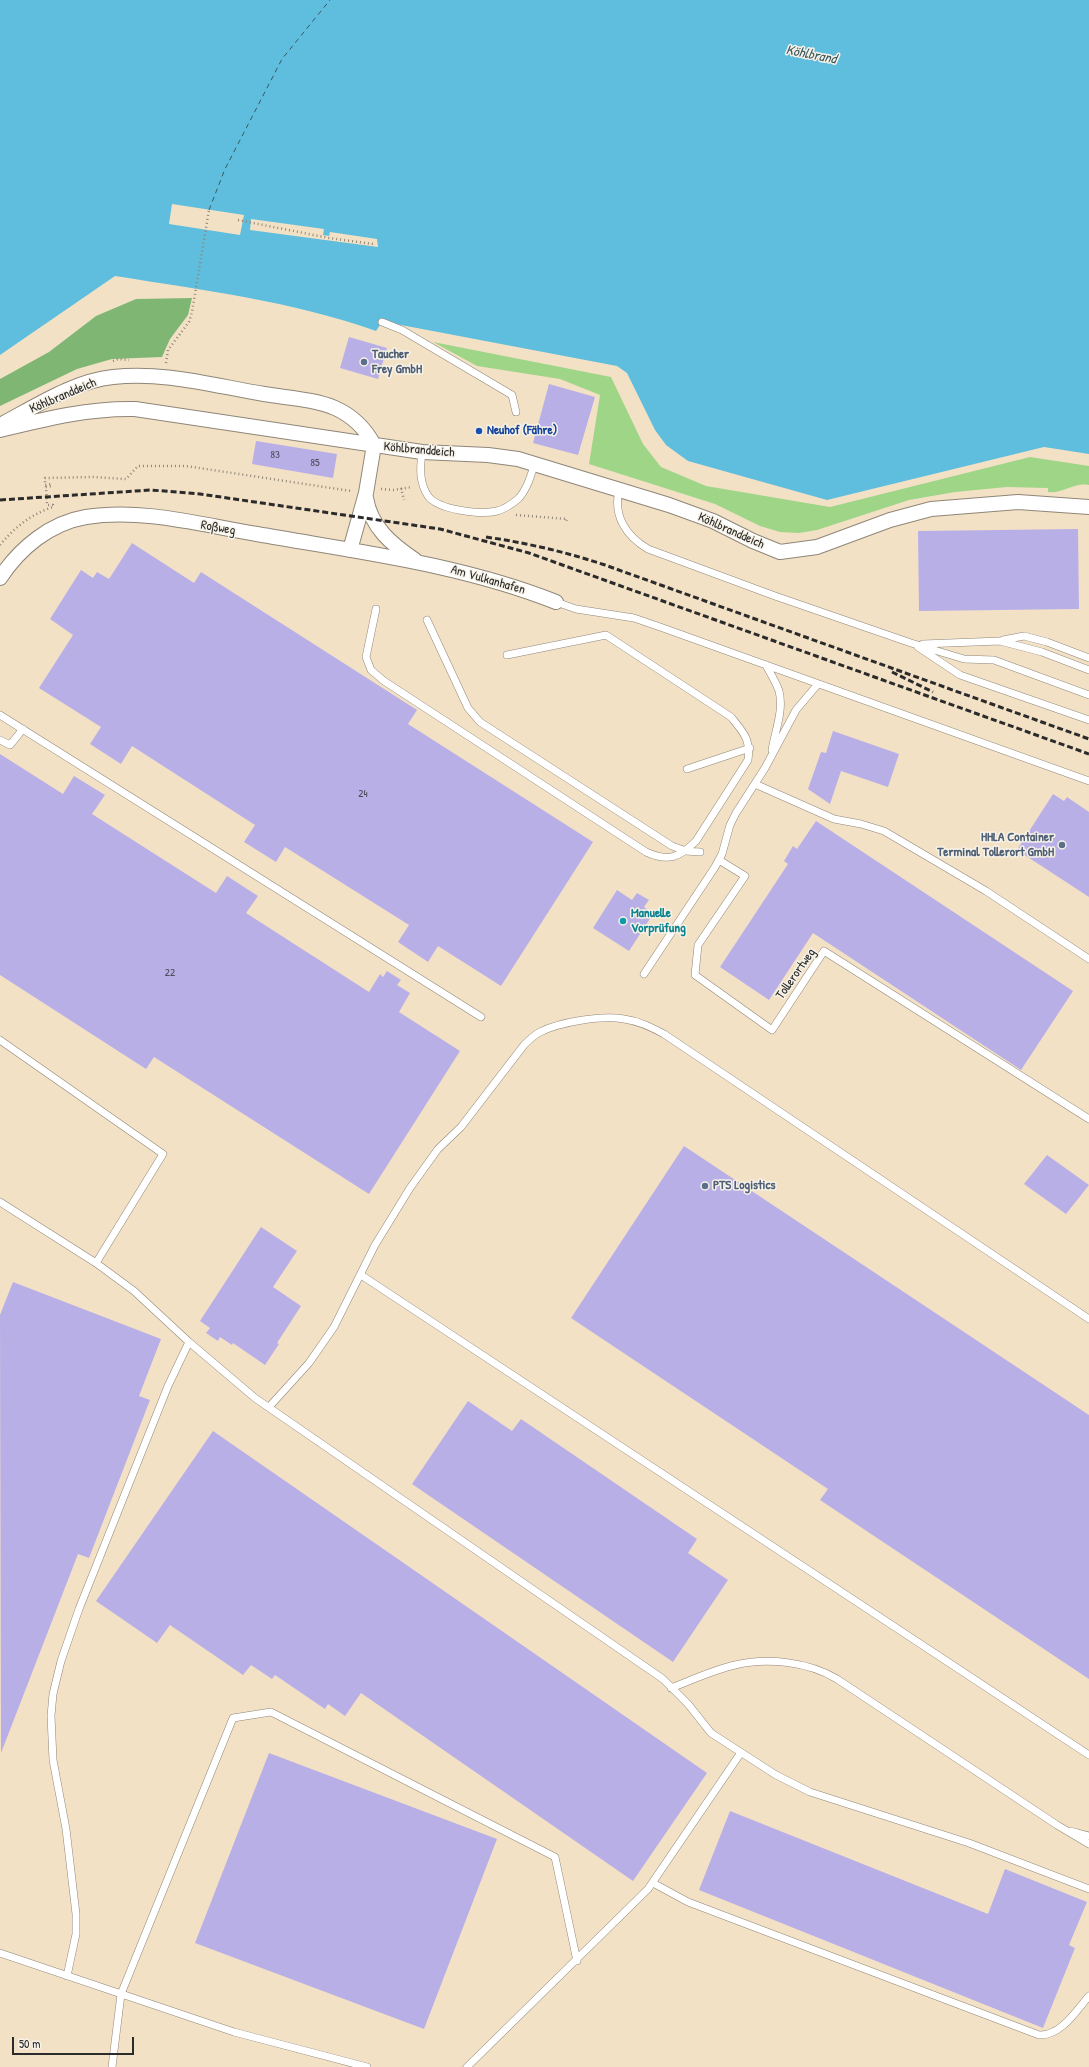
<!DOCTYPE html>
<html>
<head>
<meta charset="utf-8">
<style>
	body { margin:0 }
	#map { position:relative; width:1089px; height:2067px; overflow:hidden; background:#f3e1c6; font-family:"Patrick Hand",sans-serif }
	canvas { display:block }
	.scale { position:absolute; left:12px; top:2037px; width:122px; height:18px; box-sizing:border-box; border:2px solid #2b2b2b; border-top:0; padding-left:5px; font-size:12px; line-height:14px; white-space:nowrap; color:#2b2b2b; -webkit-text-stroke:3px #f7f3e8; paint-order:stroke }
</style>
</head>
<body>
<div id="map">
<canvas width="1089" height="2067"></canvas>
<div class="scale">50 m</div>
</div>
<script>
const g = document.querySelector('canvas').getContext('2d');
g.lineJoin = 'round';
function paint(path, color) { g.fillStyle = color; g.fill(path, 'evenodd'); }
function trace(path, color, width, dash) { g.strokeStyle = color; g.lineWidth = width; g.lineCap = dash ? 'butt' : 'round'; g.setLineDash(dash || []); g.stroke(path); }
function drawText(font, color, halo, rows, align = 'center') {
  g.font = font + ' "Patrick Hand",sans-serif'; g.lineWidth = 3; g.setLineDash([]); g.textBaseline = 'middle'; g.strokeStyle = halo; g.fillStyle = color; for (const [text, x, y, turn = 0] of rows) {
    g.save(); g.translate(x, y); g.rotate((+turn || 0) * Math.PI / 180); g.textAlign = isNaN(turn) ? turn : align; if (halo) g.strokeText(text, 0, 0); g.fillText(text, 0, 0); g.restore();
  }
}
paint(new Path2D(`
	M433 342 611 377 643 444 661 467 706 486 830 507 1030 457 1089 466V485C1074 482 1063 494 1048 492V488L1007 487 955 492 909 500 817 530 799 533 780 532 760 526 715 504 589 464 600 395 560 379 477 366Z`), '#9fd587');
paint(new Path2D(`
	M192 298 188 315 170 339 162 357 112 359 77 369 0 406V379L49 352 96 316 136 299Z`), '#7fb674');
paint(new Path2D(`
	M0 0H1089V454L1044 447 827 500 688 461 666 445 655 430 627 373 617 366 401 325 382 322 376 331C291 301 203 290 115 276L0 355Z`), '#5fbedd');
paint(new Path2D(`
	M172 204 244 215 240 235 169 224Z
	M251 219 324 229 323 235 329 236 330 232 377 239 378 247 250 230Z`), '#f3e1c6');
trace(new Path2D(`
	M209 210 225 169 282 59 330 0`), '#3b5760', 1, [5, 4]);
paint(new Path2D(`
	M349 337 387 348 378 379 340 368Z
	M549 384 595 397 578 455 533 443Z
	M256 441 337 454 333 478 252 464Z
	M1078 529 1079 609 919 611 918 531Z
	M132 543 194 583 201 572 417 710 408 724 593 842 501 986 438 946 428 962 398 942 409 925 285 847 276 862 244 842 255 825 132 746 121 764 90 744 101 727 39 688 73 635 50 619 81 570 93 578 97 572 109 579Z
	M833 731 899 754 888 787 841 771 830 804 808 789 821 752 826 753Z
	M0 754 63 794 74 776 105 795 92 814 216 893 227 876 258 896 246 913 369 992 380 974 383 977 387 971 401 980 397 985 410 993 399 1012 460 1051 369 1194 154 1057 146 1069 0 975Z
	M1053 794 1064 801 1067 797 1089 812V897L1017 850Z
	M816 821 1073 991 1021 1070 813 933 769 1000 720 967 788 864 784 861 793 846 797 849Z
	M617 890 632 900 637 893 649 900 644 907 653 914 629 951 593 928Z
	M684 1146 1089 1415V1679L820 1500 828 1489 571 1318Z
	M1047 1155 1089 1185 1066 1214 1024 1184Z
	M261 1227 297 1251 273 1287 301 1306 277 1343 279 1344 265 1365 233 1343 232 1345 220 1337 218 1341 206 1333 210 1328 200 1321Z
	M13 1282 161 1339 139 1396 150 1400 89 1558 78 1554 1 1753 0 1315Z
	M468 1401 512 1431 521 1419 697 1539 688 1553 728 1580 673 1662 412 1484Z
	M213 1431 707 1773 633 1881 361 1693 345 1716 328 1704 325 1709 275 1675 272 1679 251 1665 243 1675 170 1625 157 1643 96 1601Z
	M269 1753 497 1839 424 2029 195 1943Z
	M730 1811 988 1914 1005 1869 1087 1902 1069 1945 1075 1948 1043 2028 699 1890Z`), '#b9afe7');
const service = new Path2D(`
	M382 322 402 330 512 395 516 412
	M422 452C420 468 419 482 428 496 438 510 481 515 497 511 505 509 512 504 518 499 527 490 531 475 535 463
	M619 490C613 516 626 536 648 549L775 596 911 643 964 659 994 660 1089 695
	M556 602 576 609 634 618 663 628 1089 781
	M376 609 366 657 371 670 384 681 646 852C668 862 679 858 696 841L748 760C751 739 743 732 731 717L606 635 507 655
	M427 620 468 708 480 722 672 846 686 851 700 852
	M1003 640 1024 636 1047 642 1089 658
	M923 644 1000 641 1042 652 1089 670
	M918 647 960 675 1089 720
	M766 665C770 673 776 682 779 691 784 710 775 731 772 750
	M0 715 481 1017
	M0 740 10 745 23 729
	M687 769 750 748
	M755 784 834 819 861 824 884 831 986 891 1089 959
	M719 860 745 876 698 945 695 975 772 1030 824 951 1089 1119
	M644 974 715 867 722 854 730 825 736 813 765 768 796 710 818 684
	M0 1040 163 1154 96 1263
	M0 1202 96 1263 134 1291 189 1342 255 1398 663 1679 688 1704 711 1733 776 1775 810 1792 969 1843 1089 1889
	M361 1275 1089 1755
	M269 1407 309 1363 334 1327 375 1245 410 1188 438 1149 461 1127 524 1045C529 1040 534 1035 540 1032 560 1022 602 1015 624 1019 639 1021 651 1027 664 1034L1089 1319
	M671 1688C692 1680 713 1670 735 1665 767 1657 809 1662 837 1679L1057 1825 1089 1844
	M1070 1831 1089 1836
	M653 1883 688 1902 1039 2035C1061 2036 1076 2011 1089 1996
	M0 1953 234 2032 367 2067
	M67 1976 76 1934V1914L66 1829 53 1760 51 1716 53 1694 61 1661 79 1609 168 1386 189 1342
	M112 2067 121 1994 233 1718 271 1712 555 1857 577 1961
	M467 2067 648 1889 740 1754`);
const minor = new Path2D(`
	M2 424C36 406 74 381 113 377 163 371 215 386 264 394 287 398 314 399 335 408 353 416 365 428 374 445
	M0 430C45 419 88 408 135 409L422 452 488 455 518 459 669 505 713 521 753 541 780 552 817 547 890 520 931 509 1018 502 1089 507
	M366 498C371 527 391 544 415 560
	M350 550 366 493 374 445
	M0 578C20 548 50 523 86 517 142 508 202 525 257 534 358 552 460 564 556 602`);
trace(service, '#8f8678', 8);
trace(minor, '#8f8678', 16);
trace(new Path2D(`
	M238 220 329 238 373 244
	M113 361 118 359 129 360
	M166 363 168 350 189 322 192 312 209 210
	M401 488 404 500
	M381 489 394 490 412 487
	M516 515 567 519 566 521
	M0 545C14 528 31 514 53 507V505H47L46 487 51 486V484L45 485V478L92 477 126 479 138 466H186L351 491`), '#8f8678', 2.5, [1, 3]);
trace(service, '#fff', 7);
trace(minor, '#fff', 14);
trace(new Path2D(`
	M0 500 151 490 200 494 440 529 529 553 1089 754
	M486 537C527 543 566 552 605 565L1089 739
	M892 672 933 692`), '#2b2b2b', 3, [6, 3]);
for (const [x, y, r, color] of [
	[364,362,4,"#5c6f8a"],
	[479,431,4,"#1a4fb4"],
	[1062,845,4,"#5c6f8a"],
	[623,921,4,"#0f9aa8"],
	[705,1186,4,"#5c6f8a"]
]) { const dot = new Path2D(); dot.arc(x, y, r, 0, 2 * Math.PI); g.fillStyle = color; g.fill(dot); trace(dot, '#f7f3e8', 1.5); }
drawText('11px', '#4e4c5a', null, [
	["83",275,455],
	["85",315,463],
	["24",363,794],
	["22",170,973]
]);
drawText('bold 13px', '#4e5e75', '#f7f3e8', [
	["Taucher",372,355],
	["Frey GmbH",372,370],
	["HHLA Container",1054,838,"right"],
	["Terminal Tollerort GmbH",1054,853,"right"],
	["PTS Logistics",713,1186]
], 'left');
drawText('13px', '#2b2b2b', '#f7f3e8', [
	["Köhlbranddeich",63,396,-23],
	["Köhlbranddeich",419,450,5],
	["Roßweg",218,528,10],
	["Köhlbranddeich",731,531,24],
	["Am Vulkanhafen",488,580,16],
	["Tollerortweg",796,974,-55]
]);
drawText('bold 13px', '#164399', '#f7f3e8', [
	["Neuhof (Fähre)",487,431]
], 'left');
drawText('bold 13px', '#0d838f', '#f7f3e8', [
	["Manuelle",631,914],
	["Vorprüfung",631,929]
], 'left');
drawText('italic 14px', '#3b5760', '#f7f3e8', [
	["Köhlbrand",811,55,11]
]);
</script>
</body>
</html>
